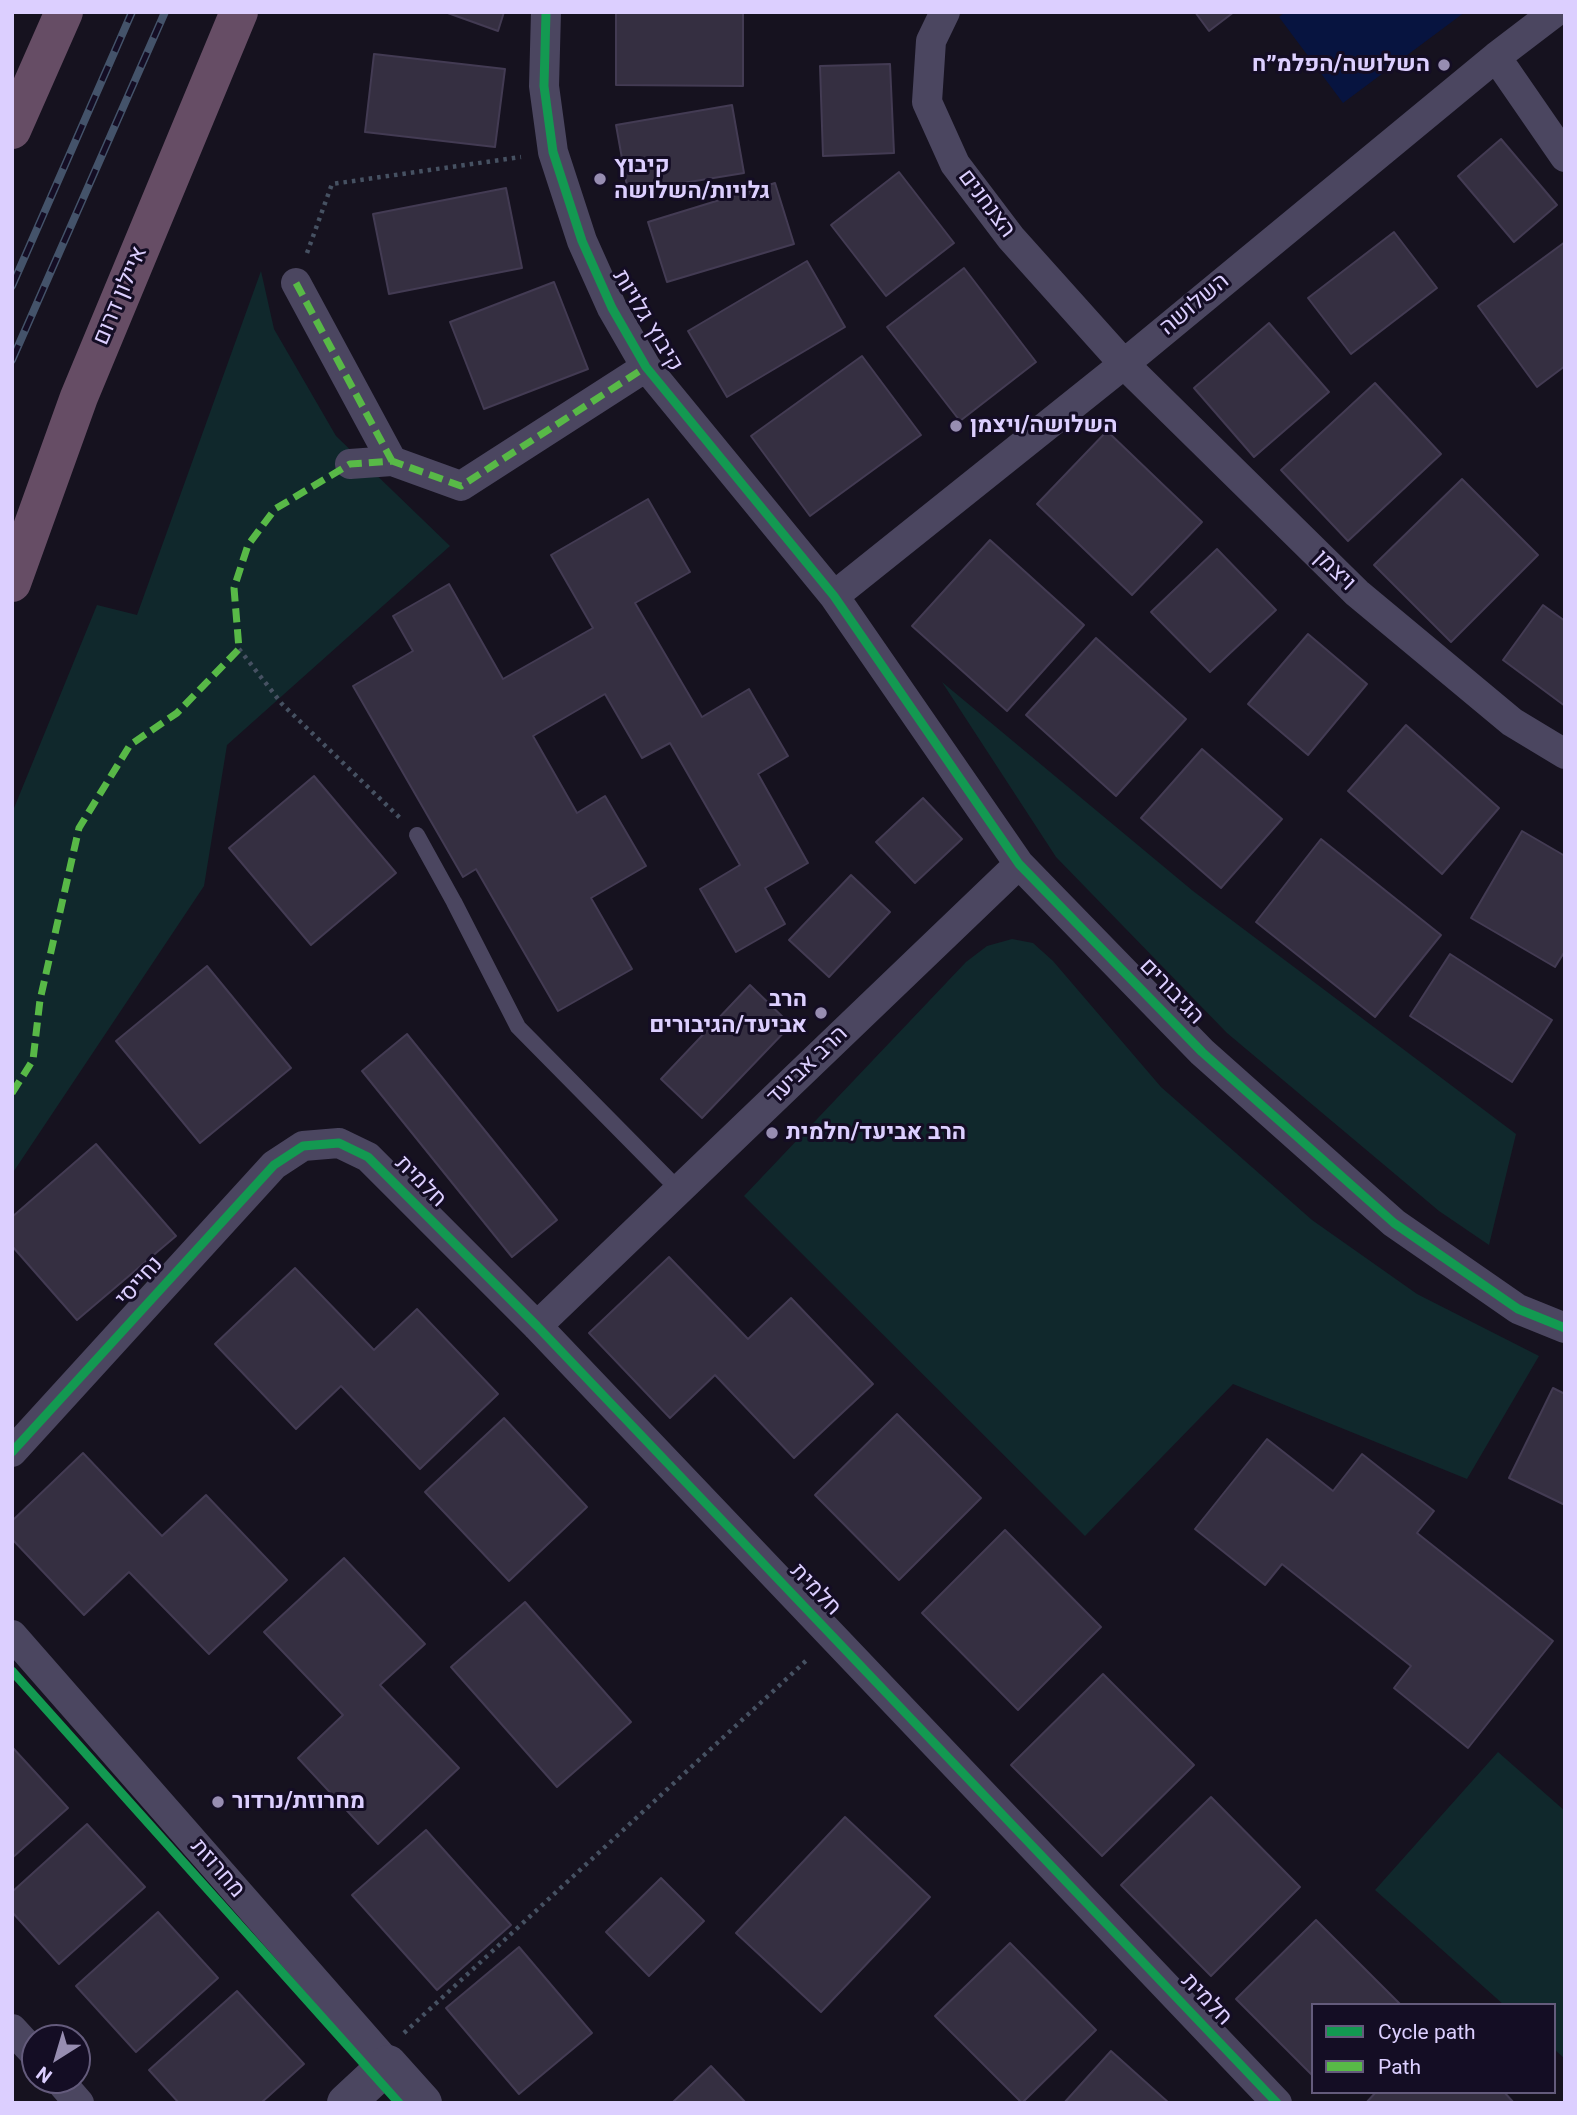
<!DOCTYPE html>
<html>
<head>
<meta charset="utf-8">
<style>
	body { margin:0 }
	#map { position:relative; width:1577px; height:2115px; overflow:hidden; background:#16121f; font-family:Roboto,sans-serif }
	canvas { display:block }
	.frame { position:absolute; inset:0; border:14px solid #dccfff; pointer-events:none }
	.legend { position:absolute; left:1311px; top:2003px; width:245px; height:91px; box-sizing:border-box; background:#140d24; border:2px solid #645b7c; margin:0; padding:9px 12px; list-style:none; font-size:21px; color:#dccfff }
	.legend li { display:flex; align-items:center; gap:14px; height:35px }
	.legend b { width:35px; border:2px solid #645b7c }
	.north { position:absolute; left:21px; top:2024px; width:70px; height:70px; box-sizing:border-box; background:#140d24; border:2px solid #645b7c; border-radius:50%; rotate:217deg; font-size:19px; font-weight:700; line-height:28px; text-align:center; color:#dccfff }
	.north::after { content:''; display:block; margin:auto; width:24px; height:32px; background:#978db1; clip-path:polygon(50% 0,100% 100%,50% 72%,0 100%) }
</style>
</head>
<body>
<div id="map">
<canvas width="1577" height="2115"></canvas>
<div class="frame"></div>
<ul class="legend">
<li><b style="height:9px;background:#139951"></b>Cycle path</li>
<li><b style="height:9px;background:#58b947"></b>Path</li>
</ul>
<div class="north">N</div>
</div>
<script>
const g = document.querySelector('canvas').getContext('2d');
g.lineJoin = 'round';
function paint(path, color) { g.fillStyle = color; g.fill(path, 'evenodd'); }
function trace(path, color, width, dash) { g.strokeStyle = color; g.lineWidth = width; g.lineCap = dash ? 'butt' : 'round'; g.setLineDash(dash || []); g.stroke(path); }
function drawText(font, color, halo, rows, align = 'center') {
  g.font = font + ' Roboto,Heebo,sans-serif'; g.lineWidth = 6; g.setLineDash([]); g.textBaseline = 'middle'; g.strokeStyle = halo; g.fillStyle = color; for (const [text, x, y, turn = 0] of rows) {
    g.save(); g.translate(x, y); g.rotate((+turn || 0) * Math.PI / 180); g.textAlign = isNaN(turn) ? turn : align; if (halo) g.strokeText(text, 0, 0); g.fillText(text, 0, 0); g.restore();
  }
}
paint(new Path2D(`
	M261 271 274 329 336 436 450 546 227 745 204 886 12 1174V813L97 605 137 615Z
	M942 682 1193 891 1516 1134 1489 1245 1439 1211 1227 1033 1056 857Z
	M1012 939 1033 943 1053 961 1161 1087 1312 1220 1417 1294 1539 1356 1467 1479 1233 1384 1085 1536 744 1196 966 962 987 946Z
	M1498 1752 1565 1811V2059L1554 2049V2005H1504L1375 1890Z`), '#10282c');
paint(new Path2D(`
	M1285 12H1465L1343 103 1279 17Z`), '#071440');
const building = new Path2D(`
	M445 12H504L498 31Z
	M616 12H743V86L616 85Z
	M1195 12H1234L1209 31Z
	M374 54 505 69 495 147 365 132Z
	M890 64 894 153 823 156 820 66Z
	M732 105 744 173 628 192 616 125Z
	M1501 139 1557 205 1514 242 1458 176Z
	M899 172 954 243 886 296 831 225Z
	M775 183 794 244 667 282 648 222Z
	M506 188 522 268 389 294 373 214Z
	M1394 232 1437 288 1351 354 1308 298Z
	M1565 242V366L1537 387 1478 306Z
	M807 261 845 327 727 397 688 331Z
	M964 268 1036 362 960 421 887 327Z
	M554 282 588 369 484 409 450 322Z
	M1269 323 1329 392 1254 457 1194 388Z
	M862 356 921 435 810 516 751 436Z
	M1375 383 1441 454 1348 541 1281 470Z
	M1107 431 1202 522 1132 595 1037 504Z
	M1462 479 1538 555 1451 642 1374 565Z
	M648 499 690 572 635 603 702 717 749 689 788 756 758 774 808 863 765 888 785 924 736 952 700 889 740 865 670 743 642 758 605 694 533 736 577 813 605 796 646 866 591 898 632 969 558 1011 476 869 463 877 353 686 413 651 393 616 449 584 503 679 593 628 551 555Z
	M990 540 1084 625 1007 711 912 626Z
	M1217 549 1276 610 1210 672 1151 612Z
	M1543 605 1565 621V706L1503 660Z
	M1308 634 1367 684 1308 755 1248 704Z
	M1096 638 1186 719 1116 796 1026 715Z
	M1406 725 1499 808 1442 874 1348 791Z
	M1202 749 1282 819 1221 888 1141 818Z
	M314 776 396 873 311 945 229 848Z
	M923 798 962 839 915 883 876 842Z
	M1522 831 1565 856V951L1555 967 1471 918Z
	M1321 839 1441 935 1375 1017 1256 922Z
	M851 875 890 912 829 977 789 940Z
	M1450 954 1552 1020 1512 1082 1410 1016Z
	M207 966 291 1068 200 1143 116 1041Z
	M750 985 791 1025 702 1118 661 1079Z
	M407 1034 557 1220 512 1257 362 1071Z
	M96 1144 176 1236 77 1320 12 1246V1217Z
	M669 1257 748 1339 791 1298 873 1384 794 1458 715 1375 670 1418 589 1333Z
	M295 1268 374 1350 417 1309 498 1394 420 1469 341 1386 296 1429 215 1344Z
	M1553 1388 1565 1394V1505L1509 1478Z
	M897 1414 981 1498 899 1580 815 1495Z
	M504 1418 587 1507 509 1581 425 1492Z
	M1267 1439 1333 1491 1362 1454 1434 1511 1417 1533 1553 1641 1468 1748 1394 1688 1411 1666 1282 1564 1265 1585 1195 1529Z
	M83 1453 162 1536 206 1495 287 1580 209 1654 129 1572 84 1615 12 1539V1521Z
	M1005 1530 1101 1627 1018 1710 922 1613Z
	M344 1558 425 1644 380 1685 459 1768 378 1844 298 1758 343 1715 264 1632Z
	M525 1602 631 1722 557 1787 451 1667Z
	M1103 1674 1194 1765 1102 1856 1011 1765Z
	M13 1748 68 1808 12 1858V1749Z
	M1211 1797 1300 1887 1211 1976 1121 1885Z
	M845 1817 930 1897 821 2012 736 1933Z
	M87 1824 145 1887 59 1964 12 1912V1892Z
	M426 1830 511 1925 437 1990 352 1895Z
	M661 1878 704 1921 649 1976 606 1932Z
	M158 1912 218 1978 136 2052 76 1986Z
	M1316 1920 1401 2005H1313V2076L1236 1999Z
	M1010 1943 1096 2030 1022 2103 935 2016Z
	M519 1947 592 2033 519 2094 446 2008Z
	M237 1991 304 2064 261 2103H179L149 2070Z
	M1111 2051 1169 2103H1064Z
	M711 2066 746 2103H672Z
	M1376 2092H1504L1514 2103H1366Z`);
paint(building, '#352f41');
trace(building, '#433b53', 2);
trace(new Path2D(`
	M307 253 332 184 521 157
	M239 649 282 704 400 818
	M404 2033 809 1658`), '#465162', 4.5, [3.5, 5]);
trace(new Path2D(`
	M417 835 454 902 518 1027 679 1190`), '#4b4660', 16);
trace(new Path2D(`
	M546 12 544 86 553 152 582 241 612 308 646 367 834 596 1019 864 1202 1052 1394 1223 1518 1309 1565 1328
	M945 12 931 41 927 102 955 164 1011 238 1124 364 1357 593 1512 722 1565 754
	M1496 57 1565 157
	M296 283 392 461
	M350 464 392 461 461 486 646 367
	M834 596 1124 364 1496 57 1555 12
	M537 1326 1019 864
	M12 1452 274 1165 303 1146 339 1143 368 1157 537 1326 1277 2103
	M12 1635 388 2064
	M12 2029 35 2054
	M59 2080 79 2103`), '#4b4660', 30);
trace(new Path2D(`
	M346 2103 388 2064 423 2103`), '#4b4660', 38);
trace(new Path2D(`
	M12 130 64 12
	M12 583 79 397 239 12`), '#664d65', 38);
const rail = new Path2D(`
	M12 286 132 12
	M12 360 165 12`);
trace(rail, '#44536a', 8);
trace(rail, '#140d24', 5, [16]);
trace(new Path2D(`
	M296 283 392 461
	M12 1093 33 1060 40 1000 79 828 130 745 177 713 239 649 234 588 248 545 275 509 350 464 392 461 461 486 646 367`), '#58b947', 7, [14, 7]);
trace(new Path2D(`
	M546 12 544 86 553 152 582 241 612 308 646 367 834 596 1019 864 1202 1052 1394 1223 1518 1309 1565 1328
	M12 1452 274 1165 303 1146 339 1143 368 1157 537 1326 1277 2103
	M12 1671 399 2103`), '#139951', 9);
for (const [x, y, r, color] of [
	[1444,65,7,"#978db1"],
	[600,179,7,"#978db1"],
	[956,426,7,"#978db1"],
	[821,1013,7,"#978db1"],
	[772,1133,7,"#978db1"],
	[218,1802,7,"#978db1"]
]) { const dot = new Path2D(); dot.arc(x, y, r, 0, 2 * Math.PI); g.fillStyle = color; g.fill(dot); trace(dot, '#140d24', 2.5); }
drawText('bold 23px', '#dccfff', '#140d24', [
	["השלושה/הפלמ״ח",1430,65,"right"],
	["קיבוץ",614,166],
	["גלויות/השלושה",614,192],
	["השלושה/ויצמן",970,426],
	["הרב",807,1000,"right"],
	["אביעד/הגיבורים",807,1026,"right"],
	["הרב אביעד/חלמית",786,1133],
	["מחרוזת/נרדור",232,1802]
], 'left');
drawText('23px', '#dccfff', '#140d24', [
	["הצנחנים",986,204,53],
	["איילון דרום",121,296,-67],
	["השלושה",1195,305,-40],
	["קיבוץ גלויות",647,321,59],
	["ויצמן",1334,571,44],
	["הגיבורים",1171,992,46],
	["הרב אביעד",808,1066,-44],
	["חלמית",420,1182,45],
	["נחייסי",140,1282,-48],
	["חלמית",815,1590,46],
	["מחרוזת",217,1869,49],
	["חלמית",1206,2000,46]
]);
</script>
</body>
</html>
